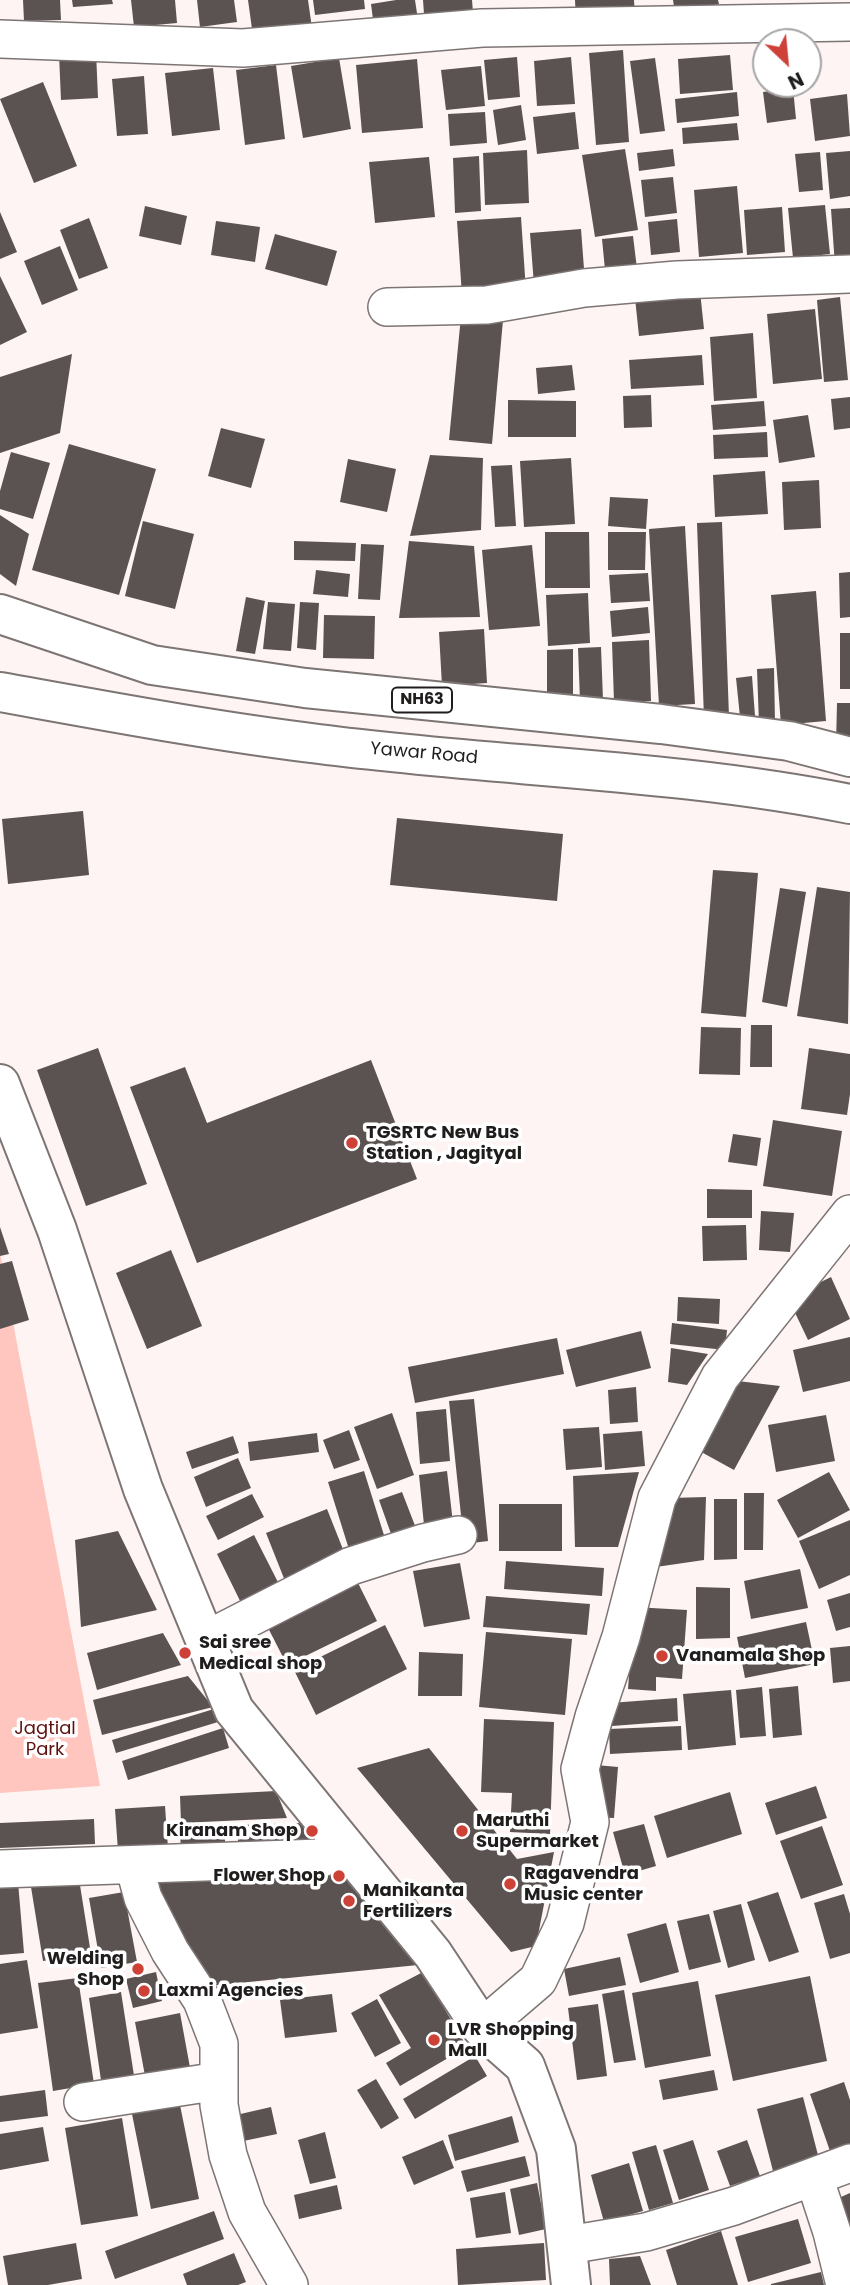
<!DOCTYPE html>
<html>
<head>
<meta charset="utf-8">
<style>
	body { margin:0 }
	#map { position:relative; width:850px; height:2285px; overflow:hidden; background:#fdf4f3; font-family:Poppins,sans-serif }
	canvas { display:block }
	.north { position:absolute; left:752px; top:28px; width:70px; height:70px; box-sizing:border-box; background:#fff; border:2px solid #a6a5a5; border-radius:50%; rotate:154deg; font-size:19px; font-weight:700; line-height:28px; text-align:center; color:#201d1d }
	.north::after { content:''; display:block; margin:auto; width:24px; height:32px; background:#ce4137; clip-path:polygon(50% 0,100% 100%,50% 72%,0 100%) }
</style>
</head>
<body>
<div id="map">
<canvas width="850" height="2285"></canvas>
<div class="north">N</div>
</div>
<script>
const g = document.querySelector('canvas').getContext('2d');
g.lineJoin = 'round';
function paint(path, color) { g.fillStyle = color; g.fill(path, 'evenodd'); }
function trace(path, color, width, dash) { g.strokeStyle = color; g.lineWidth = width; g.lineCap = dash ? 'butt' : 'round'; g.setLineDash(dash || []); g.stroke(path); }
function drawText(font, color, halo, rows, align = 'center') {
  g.font = font + ' Poppins,sans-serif'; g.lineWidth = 7; g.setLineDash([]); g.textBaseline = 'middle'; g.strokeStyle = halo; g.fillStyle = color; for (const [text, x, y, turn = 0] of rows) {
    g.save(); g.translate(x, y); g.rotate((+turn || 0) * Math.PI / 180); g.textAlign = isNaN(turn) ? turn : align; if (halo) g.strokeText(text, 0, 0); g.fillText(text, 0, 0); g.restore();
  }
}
paint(new Path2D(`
	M0 1253 100 1786 0 1793Z`), '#fec6be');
paint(new Path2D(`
	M23 0H60L61 20 24 21Z
	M72 0H112L113 4 73 7Z
	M131 0H175L177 23 134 27Z
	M197 0H234L237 22 200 27Z
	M248 0H308L312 28 253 36Z
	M313 0H364L365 9 315 15Z
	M396 0H415L418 20 374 27 371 4Z
	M423 0H472L474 25 425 28Z
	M575 0H634L635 17 576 21Z
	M673 0H718L719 4 675 13Z
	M623 50 629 142 596 145 589 53Z
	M96 52 98 98 61 100 59 54Z
	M730 55 733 90 680 94 678 59Z
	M517 57 520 97 488 100 484 60Z
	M571 57 575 104 537 106 534 61Z
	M339 58 351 129 303 138 291 66Z
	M655 58 665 131 640 134 630 61Z
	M417 59 423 128 362 133 356 65Z
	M766 61V86H762L759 62Z
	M276 65 285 139 245 145 236 70Z
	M481 66 485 106 446 110 441 70Z
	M213 68 220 130 172 136 165 73Z
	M144 76 148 134 117 136 112 79Z
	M43 82 77 166 34 183 0 99Z
	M793 88 796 119 767 123 763 92Z
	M737 92 739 116 677 123 675 99Z
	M847 94 850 136 815 141 810 99Z
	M521 105 526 140 498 145 493 110Z
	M485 112 487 143 450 146 448 114Z
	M575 112 579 149 537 154 533 117Z
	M737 123 739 140 683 144 682 128Z
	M625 149 638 230 595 237 582 155Z
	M673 149 675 166 639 171 637 153Z
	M527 150 529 203 485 205 483 153Z
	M850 151V196L830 199 826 153Z
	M820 152 823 190 799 192 795 154Z
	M479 156 481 211 455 213 453 158Z
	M429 157 435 217 375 223 369 162Z
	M673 177 677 213 645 217 641 180Z
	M737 186 743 253 699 257 694 190Z
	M825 205 830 254 793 258 788 208Z
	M145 206 187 216 181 245 139 236Z
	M782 207 785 252 747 255 744 210Z
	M850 208V265L835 266 831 209Z
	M0 212 17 252 0 259Z
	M521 217 526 291 462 296 457 221Z
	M89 218 108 268 79 279 60 230Z
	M677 219 680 252 651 255 648 222Z
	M216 221 260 227 255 262 211 255Z
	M581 229 585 282 534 285 530 233Z
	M275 234 337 251 327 286 265 269Z
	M633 236 638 277 606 280 602 239Z
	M60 246 78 290 42 305 24 261Z
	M0 276 27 332 0 345Z
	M700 291 704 329 639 336 635 298Z
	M840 297 848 380 824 382 817 300Z
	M815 309 822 379 773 384 767 314Z
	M461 316 503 320 492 444 449 440Z
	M753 333 757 398 714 401 710 337Z
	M72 354 60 433 0 453V377Z
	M702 355 704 385 631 389 629 360Z
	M572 365 575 390 538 394 536 368Z
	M651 395 652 427 624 428 623 396Z
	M850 397V428L834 430 831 399Z
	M508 400 576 401V437H508Z
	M764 401 766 426 713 430 711 405Z
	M808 415 815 457 779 463 773 420Z
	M221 428 265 439 251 488 208 476Z
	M767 432 768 457 714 459 713 435Z
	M69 444 156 469 119 595 32 570Z
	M11 452 50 463 33 519 0 509V491Z
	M430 455 483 458 481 530 410 536Z
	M571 458 575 524 524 527 520 461Z
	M348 459 396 469 387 512 340 502Z
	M512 465 516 526 495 527 491 466Z
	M765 471 768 514 715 517 713 475Z
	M819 480 821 528 784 530 782 482Z
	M610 497 648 499 646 529 608 526Z
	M0 515 29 534 16 586 0 574Z
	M143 521 194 534 175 609 125 596Z
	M722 522 729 717 704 718 697 523Z
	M685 526 695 704 659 706 649 529Z
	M545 532H589L590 588H545Z
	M608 532H646L645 570H608Z
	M294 541 356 543 355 561 294 560Z
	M409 541 474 546 480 617 399 618Z
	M361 544 384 545 380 600 358 599Z
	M532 545 540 626 489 630 482 550Z
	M316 570 350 574 348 597 313 594Z
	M850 572V617L840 618 839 573Z
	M648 573 650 601 611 603 609 575Z
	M816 591 826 721 781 725 771 595Z
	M588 593 590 643 548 646 546 595Z
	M246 597 265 601 255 654 236 651Z
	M268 602 295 604 291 651 263 649Z
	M300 602 319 603 316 650 297 648Z
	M648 607 650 633 612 637 610 611Z
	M324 615 375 616 374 659 323 658Z
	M484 629 487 683 442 686 439 632Z
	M840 633H850V689H840Z
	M649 640 651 701 614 702 612 642Z
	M601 647 603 700 580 701 578 648Z
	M573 649V694H547V650Z
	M774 668 775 723 759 724 757 669Z
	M752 676 755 716 740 717 736 678Z
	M837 703H850V745H836Z
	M83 811 89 875 8 884 2 819Z
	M397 818 563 834 557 901 390 885Z
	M713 870 758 873 746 1017 701 1013Z
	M817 887 850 892 848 1024 797 1016Z
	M780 888 806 892 787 1007 762 1002Z
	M751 1025H772V1067H750Z
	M701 1027 741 1028 740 1075 699 1074Z
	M98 1048 147 1184 86 1206 37 1070Z
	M809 1048 850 1054V1094L847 1115 801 1109Z
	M371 1060 417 1179 197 1263 130 1087 185 1067 207 1123Z
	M773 1120 842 1131 832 1196 763 1186Z
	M733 1134 761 1138 757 1166 728 1162Z
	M707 1189 752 1190V1218H707Z
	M761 1211 794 1213 790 1252 759 1250Z
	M746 1225 747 1260 703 1261 702 1226Z
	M0 1227 9 1254 0 1256Z
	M171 1250 202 1326 147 1349 116 1273Z
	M12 1261 29 1320 0 1329V1264Z
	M831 1277 850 1319 808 1340 788 1298Z
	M678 1297 720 1299 719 1324 677 1321Z
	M672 1323 727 1330 725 1350 670 1344Z
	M641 1331 651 1368 576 1387 566 1350Z
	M850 1337V1381L803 1392 793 1350Z
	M557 1338 564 1374 415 1403 408 1367Z
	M671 1348 708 1354 687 1385 668 1382Z
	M729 1380 780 1386 734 1470 694 1448Z
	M636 1387 638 1422 610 1424 608 1390Z
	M474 1399 488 1541 464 1544 449 1401Z
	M446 1409 450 1461 420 1464 416 1412Z
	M392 1413 414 1475 377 1489 354 1427Z
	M826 1415 835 1461 776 1472 768 1425Z
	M599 1427 602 1467 566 1470 563 1429Z
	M349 1430 360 1460 334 1469 323 1440Z
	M642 1431 645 1466 605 1470 603 1434Z
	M317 1433 319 1452 250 1461 248 1442Z
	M233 1436 239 1453 192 1469 186 1452Z
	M238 1458 251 1488 206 1507 194 1477Z
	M364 1471 388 1548 352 1559 328 1482Z
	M447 1471 454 1532 425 1535 419 1475Z
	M639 1472 618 1547H575L573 1476Z
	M829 1472 850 1510 798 1538 777 1500Z
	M402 1492 419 1536 395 1545 379 1500Z
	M744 1493H764L763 1550H744Z
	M252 1494 264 1517 218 1540 206 1516Z
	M706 1497 704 1560 649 1568 670 1498Z
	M714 1499H737V1559L714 1560Z
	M499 1504H562V1551H499Z
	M327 1509 348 1562 287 1586 266 1533Z
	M850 1520V1575L819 1589 799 1541Z
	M118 1531 157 1610 81 1627 75 1540Z
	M254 1535 284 1594 246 1613 217 1554Z
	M506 1561 604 1568 602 1596 504 1589Z
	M460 1563 470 1619 424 1627 413 1571Z
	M800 1569 808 1608 751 1619 744 1581Z
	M354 1575 377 1621 287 1665 264 1620Z
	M696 1587 730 1588V1638L696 1639Z
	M850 1593V1627L836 1631 827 1600Z
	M486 1596 590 1604 587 1635 483 1627Z
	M634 1607 687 1610 682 1679 656 1677V1691L628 1689Z
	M806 1622 815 1664 745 1678 737 1637Z
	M385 1625 407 1669 316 1715 294 1670Z
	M486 1632 572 1639 565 1715 479 1707Z
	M163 1633 181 1665 97 1690 87 1653Z
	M850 1646V1681L833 1683 830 1648Z
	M419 1652 463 1654 462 1696H418Z
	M188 1676 213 1707 102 1735 93 1700Z
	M798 1686 802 1735 773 1738 769 1689Z
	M762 1687 766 1736 740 1738 736 1690Z
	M731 1690 736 1745 688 1750 683 1694Z
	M677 1698 678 1721 612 1726 610 1703Z
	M214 1709 218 1722 116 1753 112 1740Z
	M484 1719 554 1722 550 1834 510 1832 512 1793 481 1792Z
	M681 1726 682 1750 610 1754 609 1729Z
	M223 1728 229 1748 128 1780 122 1761Z
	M429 1748 517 1859 554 1852 536 1946 511 1952 357 1768Z
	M596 1765 618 1767 614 1818 592 1817Z
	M816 1786 827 1818 776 1835 765 1803Z
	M276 1791 287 1818 181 1823 180 1796Z
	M730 1792 742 1834 667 1858 654 1816Z
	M165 1806 168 1848 118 1851 115 1809Z
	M94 1819 95 1844 0 1848V1823Z
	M304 1823 320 1852 238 1855V1825Z
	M644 1824 656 1866 625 1875 613 1832Z
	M822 1826 843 1885 801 1899 780 1841Z
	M225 1833V1860L182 1862 180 1835Z
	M345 1858 418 1965 199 1987 143 1884Z
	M79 1879 91 1954 43 1961 31 1887Z
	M18 1882 24 1953 0 1955V1884Z
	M124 1892 137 1962 101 1968 89 1898Z
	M778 1892 799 1952 769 1962 747 1902Z
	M844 1894 850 1914V1953L830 1959 814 1903Z
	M741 1904 755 1960 728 1968 713 1911Z
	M709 1914 721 1962 689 1970 677 1921Z
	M666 1923 679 1972 640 1983 627 1934Z
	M620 1957 626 1985 569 1996 564 1969Z
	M27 1960 38 2028 0 2034V1964Z
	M156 1972 162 2001 133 2008 126 1979Z
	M423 1972 467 2047 400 2086 386 2063 411 2048 379 1995Z
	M810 1976 827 2061 733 2081 715 1995Z
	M78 1978 94 2084 53 2091 38 1983Z
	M698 1981 711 2056 645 2068 632 1993Z
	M624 1990 636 2060 614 2063 602 1994Z
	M121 1992 135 2082 102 2087 89 1998Z
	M332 1994 337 2032 285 2038 280 2000Z
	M377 1999 401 2043 375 2057 351 2013Z
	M598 2004 607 2076 577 2080 568 2008Z
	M180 2013 193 2084 148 2092 135 2022Z
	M475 2056 487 2076 415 2119 403 2099Z
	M714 2070 718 2090 663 2100 659 2080Z
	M376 2079 399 2118 381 2129 357 2090Z
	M844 2082 850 2100V2145L830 2151 810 2094Z
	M45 2090 48 2116 0 2122V2096Z
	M803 2097 819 2159 773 2171 757 2109Z
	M180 2105 199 2199 151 2209 132 2114Z
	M271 2107 277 2134 229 2144 223 2118Z
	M512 2116 519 2142 455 2161 448 2135Z
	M122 2118 138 2216 81 2225 65 2128Z
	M43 2127 49 2161 0 2170V2134Z
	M325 2132 336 2178 310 2184 298 2140Z
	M443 2140 454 2168 414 2185 402 2157Z
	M693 2140 709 2190 679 2200 663 2150Z
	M747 2140 760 2176 730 2186 717 2151Z
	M656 2145 673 2203 649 2210 632 2152Z
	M525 2156 530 2176 467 2192 461 2171Z
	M629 2163 643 2211 604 2222 591 2175Z
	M537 2183 546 2229 519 2235 510 2189Z
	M337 2185 342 2209 299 2219 294 2195Z
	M505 2192 511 2233 476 2238 470 2198Z
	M850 2193V2274L832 2201Z
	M214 2211 224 2239 115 2279 105 2251Z
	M798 2219 811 2263 748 2282 735 2237Z
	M721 2231 738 2285H677L666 2250Z
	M76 2243 82 2279 48 2285H8L3 2256Z
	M544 2243 546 2280 458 2285 456 2249Z
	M234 2253 246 2282 238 2285H187L183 2274Z
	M640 2256 651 2285H610L609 2259Z
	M821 2272 824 2285H771V2284Z`), '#5b5352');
const street = new Path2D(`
	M0 39 243 48 482 28 850 22
	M387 307 487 305 584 288 677 280 850 274
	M206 1640 351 1566 423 1543 458 1535
	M134 1865 143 1898 170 1951 202 2000 219 2044V2105L228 2155 247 2212 289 2285
	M0 1869 321 1858 347 1850
	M482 2028 538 1980 565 1923 590 1822 580 1769 594 1717 621 1637 657 1498 720 1377 850 1214
	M83 2102 219 2081
	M814 2177 832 2232 845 2285
	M568 2245 646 2232 734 2206 850 2163`);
const secondary = new Path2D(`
	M0 1084 57 1230 143 1489 234 1710 433 1954 482 2028 525 2066 556 2149 571 2285`);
const highway = new Path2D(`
	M0 614 152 665 305 688 661 724 789 741 850 757
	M0 692C106 711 212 731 319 744 496 767 675 769 850 804`);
trace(street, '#7c7574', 40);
trace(secondary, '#7c7574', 42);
trace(highway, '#7c7574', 42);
trace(street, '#fff', 37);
trace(secondary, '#fff', 38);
trace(highway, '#fff', 38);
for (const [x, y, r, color] of [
	[352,1143,7,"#ce4137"],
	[185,1653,7,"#ce4137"],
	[662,1656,7,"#ce4137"],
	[312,1831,7,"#ce4137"],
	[462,1831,7,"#ce4137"],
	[339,1876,7,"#ce4137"],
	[510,1884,7,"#ce4137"],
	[349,1901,7,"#ce4137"],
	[138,1969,7,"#ce4137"],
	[144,1991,7,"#ce4137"],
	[434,2040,7,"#ce4137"]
]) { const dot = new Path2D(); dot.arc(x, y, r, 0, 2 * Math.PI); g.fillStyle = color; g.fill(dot); trace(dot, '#fff', 2.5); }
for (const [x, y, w] of [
	[422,700,60]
]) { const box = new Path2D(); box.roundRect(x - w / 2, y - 12.5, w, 25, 5); g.fillStyle = '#fff'; g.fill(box); trace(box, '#201d1d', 2); }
drawText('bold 16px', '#201d1d', null, [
	["NH63",422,700]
]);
drawText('18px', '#201d1d', '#fff', [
	["Yawar Road",424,754,5]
]);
drawText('bold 18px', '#201d1d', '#fff', [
	["TGSRTC New Bus",366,1133],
	["Station , Jagityal",366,1154],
	["Sai sree",199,1643],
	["Medical shop",199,1664],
	["Vanamala Shop",676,1656],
	["Maruthi",476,1821],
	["Supermarket",476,1842],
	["Kiranam Shop",298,1831,"right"],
	["Ragavendra",524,1874],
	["Music center",524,1895],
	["Flower Shop",325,1876,"right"],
	["Manikanta",363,1891],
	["Fertilizers",363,1912],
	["Welding",124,1959,"right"],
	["Shop",124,1980,"right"],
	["Laxmi Agencies",158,1991],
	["LVR Shopping",448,2030],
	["Mall",448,2051]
], 'left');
drawText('18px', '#5d100d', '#fff', [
	["Jagtial",45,1729],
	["Park",45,1750]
]);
</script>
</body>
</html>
